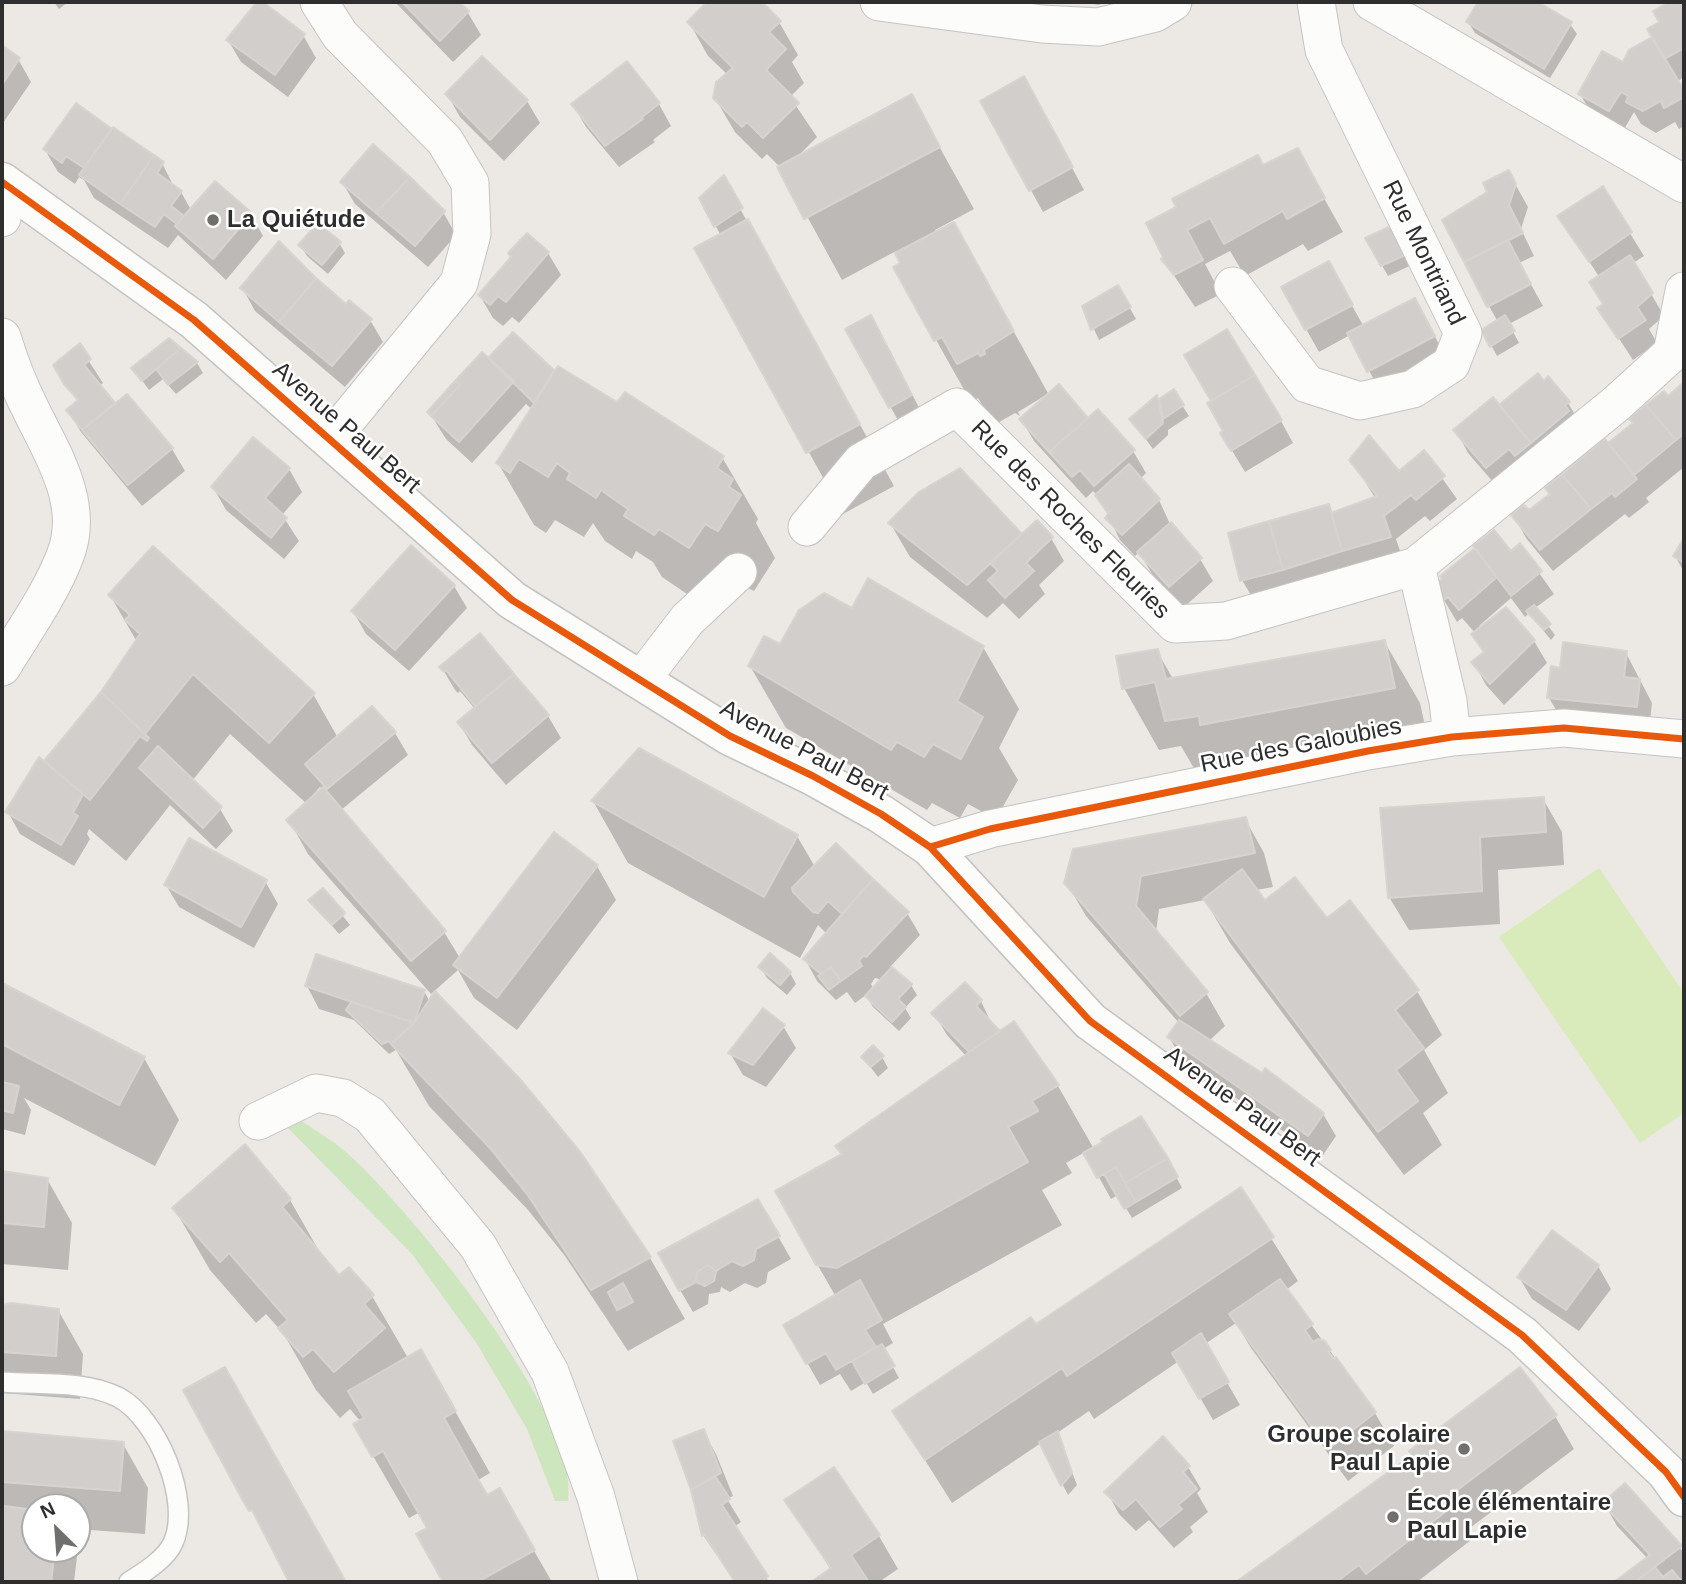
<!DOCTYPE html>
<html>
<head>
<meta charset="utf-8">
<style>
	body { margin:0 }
	#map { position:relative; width:1686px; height:1584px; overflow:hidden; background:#ece8e4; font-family:Helvetica,sans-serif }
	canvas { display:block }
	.frame { position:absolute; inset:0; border:4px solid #2e2e2e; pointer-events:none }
	.north { position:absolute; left:21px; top:1493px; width:70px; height:70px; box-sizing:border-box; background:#fff; border:2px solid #ababab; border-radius:50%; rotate:335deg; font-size:19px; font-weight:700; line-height:28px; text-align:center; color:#2e2e2e }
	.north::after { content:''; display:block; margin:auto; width:24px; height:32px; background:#706f6e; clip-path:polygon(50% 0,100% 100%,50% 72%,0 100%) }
</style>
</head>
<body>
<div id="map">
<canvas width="1686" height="1584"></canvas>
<div class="frame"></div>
<div class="north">N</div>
</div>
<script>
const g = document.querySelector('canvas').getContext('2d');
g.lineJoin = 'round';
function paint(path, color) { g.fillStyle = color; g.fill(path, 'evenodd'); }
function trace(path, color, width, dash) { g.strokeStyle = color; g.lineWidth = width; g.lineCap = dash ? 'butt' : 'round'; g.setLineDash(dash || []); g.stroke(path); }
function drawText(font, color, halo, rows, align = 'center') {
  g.font = font + ' Helvetica,sans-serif'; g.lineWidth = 5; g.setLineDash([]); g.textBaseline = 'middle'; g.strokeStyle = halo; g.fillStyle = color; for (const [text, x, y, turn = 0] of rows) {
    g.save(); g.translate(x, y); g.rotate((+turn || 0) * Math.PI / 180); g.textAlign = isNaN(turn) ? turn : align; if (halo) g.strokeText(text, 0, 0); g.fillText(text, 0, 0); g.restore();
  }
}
paint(new Path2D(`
	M300 1120C316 1131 334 1141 348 1154 410 1209 583 1420 568 1501H555L527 1429 477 1344 412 1254 285 1125Z`), '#cee6be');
paint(new Path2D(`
	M1599 868 1684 993V1113L1640 1143 1499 937Z`), '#d9eabb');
paint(new Path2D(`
	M54 2H68L59 9Z
	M260 2 303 35 316 58 288 97 241 62 228 40Z
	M395 2H457L468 13 481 35 453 62Z
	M710 2H760L779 22 798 55 792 62 804 83 790 97 817 137 796 158 911 96 974 209 935 230 936 233 954 224 1049 395 1133 451 1146 473 1140 479 1159 500 1170 524 1200 559 1213 581 1183 608 1152 574 1139 552 1135 556 1120 540 1099 497 1093 491 1086 498 1034 441 1021 419 1046 395 1018 412 1020 416 1015 413 994 425 978 398 971 402 895 267 902 263 896 251 842 280 780 167 767 154 762 159 735 132 715 98 728 75 708 56 689 22Z
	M1081 2H1103L1099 5Z
	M1480 2H1535L1570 24 1577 34 1550 78 1475 33 1468 22Z
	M1673 2H1684V77L1678 81 1684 93V126L1679 129 1675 122 1656 133 1641 124 1634 112 1622 133 1593 116 1580 94 1624 64 1654 38 1661 22 1655 12Z
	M2 47 18 59 31 82 3 123Z
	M447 94 527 101 540 123 504 161 460 117Z
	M1036 101 1084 190 1043 212 982 102Z
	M659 104 671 126 653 140 655 142 619 167 586 127 573 105Z
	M45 150 162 163 174 187 181 192 191 210 251 214 263 236 226 280 178 235 168 248 94 198 84 180 79 177 75 184 58 172Z
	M1263 167 1316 184 1343 232 1308 251 1303 244 1245 276 1230 251 1205 264 1221 294 1195 307 1163 259 1178 208Z
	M1509 173 1528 207 1521 229 1534 256 1519 263 1543 306 1509 324 1519 343 1497 356 1483 330 1498 322 1489 306 1490 193Z
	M723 178 894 486 843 514 697 249 721 236 701 198Z
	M342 182 443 212 456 235 428 267 355 204Z
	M1602 188 1644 256 1633 263 1664 316 1649 329 1657 343 1633 360 1599 308 1604 305 1600 278 1560 217Z
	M1399 225 1418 262 1388 276 1367 239Z
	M280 243 299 260 306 272 346 306 370 320 383 342 345 387 255 311 243 289Z
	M339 243 345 253 328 274 307 256 301 246Z
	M548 253 561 275 519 323 512 317 503 326 493 318 480 296Z
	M1328 263 1364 327 1427 322 1447 359 1381 393 1350 335 1319 352 1283 288Z
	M1118 287 1136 319 1099 340 1084 307Z
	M847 330 883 339 924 417 903 429Z
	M79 346 103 383 99 386 115 405 127 396 172 449 185 471 142 506 81 432 68 410 79 402 68 387Z
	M488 360 553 372 722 457 758 519 756 523 775 558 754 591 741 585 690 596 662 577 653 562 636 551 632 559 605 541 593 523 584 537 555 520 546 533 534 525 498 463 532 409 526 404 472 463 446 439 429 412Z
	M197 363 203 373 176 394 163 379 149 390 133 368Z
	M1684 384V467L1646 498 1649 502 1629 518 1625 514 1553 571 1526 538 1514 516 1528 513 1551 495 1547 489 1608 446Z
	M1173 391 1189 416 1168 430V435L1153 449 1131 419Z
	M1568 403 1581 425 1500 490 1468 453 1456 430 1499 408Z
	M1281 421 1293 443 1245 472 1222 434Z
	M1424 453 1457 499 1430 521 1425 516 1396 539 1403 560 1255 602 1242 580 1328 506 1332 514 1376 499 1351 460 1399 474Z
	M289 469 302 492 282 515 299 541 284 559 226 510 213 487Z
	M890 523 1051 538 1064 561 1039 585 1045 594 1019 619 1003 603 987 618 910 557Z
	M1684 541V572L1675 556Z
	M1520 546 1554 594 1535 608 1555 635 1551 640 1529 613 1525 617 1511 598 1479 626 1534 641 1547 663 1504 705 1486 685 1474 663 1484 654 1475 633 1462 618 1457 622 1444 600 1442 577 1511 553Z
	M454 586 467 608 409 671 366 634 353 611Z
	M110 595 313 694 338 738 372 708 395 733 408 755 341 810 444 932 460 958 597 866 616 900 517 1030 474 998 458 970 431 994 308 854 289 820 307 804 230 734 192 781 220 809 233 831 216 849 170 805 126 861 89 829 87 834 90 839 74 866 20 834 8 812 102 693 137 642ZM320 787 323 790 312 800 310 798Z
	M853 611 983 647 1019 709 999 748 1018 780 996 819 968 804 960 818 932 803 927 810 786 728 750 666 780 646Z
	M480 635 548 716 561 738 506 785 472 745 459 723 475 709 460 691 458 693 455 690 442 668Z
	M1384 641 1420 703 1430 749 1202 782 1181 746 1159 750 1124 688 1157 651 1173 679Z
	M1626 653 1652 703 1649 729 1562 720 1549 698 1561 670Z
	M1543 799 1562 832 1564 865 1498 870 1500 924 1409 930 1389 897 1382 810Z
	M593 801 797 836 815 867 836 846 907 913 920 935 890 967 911 985 917 995 905 1008 911 1018 899 1031 873 1007 866 995 855 1003 847 992 836 1000 817 981 805 959 827 934 818 925 800 958 628 863ZM875 978 883 980 874 990 871 984Z
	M1245 819 1264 853 1273 887 1256 890 1265 902 1326 920 1417 991 1442 1035 1424 1050 1448 1093 1423 1113 1442 1145 1404 1175 1230 943 1205 900 1159 909 1156 932 1206 993 1225 1026 1209 1041 1323 1114 1336 1136 1321 1158 1182 1060 1169 1037 1179 1023 1086 916 1066 882Z
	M265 881 278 904 254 948 179 907 166 885Z
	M323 891 350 925 339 934 310 900Z
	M761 968 790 973 796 984 787 995 767 978Z
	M2 985 144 1058 179 1120 155 1166 24 1098 31 1110 25 1135 2 1129Z
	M307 986 424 991 430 1002 580 1154 650 1258 685 1319 628 1351 565 1256 528 1210 429 1106 396 1050 389 1054 354 1020 319 1009Z
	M981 1001 992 1025 1000 1033 1014 1023 1058 1086 1094 1149 1167 1160 1182 1188 1132 1218 1118 1195 1111 1199 1085 1152 1066 1163 1072 1173 1042 1190 1062 1225 883 1324 893 1343 883 1349 899 1378 873 1394 866 1382 851 1391 840 1374 820 1385 786 1326 836 1297 817 1264 842 1155 837 1146 966 1056 947 1035 934 1013Z
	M783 1026 796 1048 766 1087 743 1075 730 1053Z
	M863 1057H882L888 1068 878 1077Z
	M245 1147 290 1200 323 1258 339 1277 349 1269 372 1296 408 1358 421 1351 490 1473 478 1480 487 1497 499 1490 552 1582H445L418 1535 429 1528 420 1512 409 1518 355 1425 361 1422 350 1409 340 1418 316 1390 283 1333 266 1314 256 1323 210 1270 174 1208Z
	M2 1173 47 1179 72 1223 68 1270 2 1264Z
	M1240 1189 1298 1281 1286 1290 1375 1413 1394 1446 1348 1481 1251 1348 1236 1323 1205 1344 1240 1405 1213 1420 1179 1361 1094 1419 1089 1411 1057 1433 1077 1485 1068 1495 1041 1443 952 1503 894 1411 1035 1326Z
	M758 1201 791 1259 768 1272 766 1283 757 1288 745 1283 730 1292 721 1287 720 1292 709 1294 708 1304 693 1312 680 1290Z
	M1598 1266 1611 1289 1579 1331 1532 1299 1519 1277Z
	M2 1306 58 1310 83 1354 80 1399 2 1393Z
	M1555 1416 1574 1449 1466 1531 1471 1540 1417 1582H1240L1413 1456Z
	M703 1431 716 1454 733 1496 727 1499 741 1522 734 1527 769 1582H735L703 1535 693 1489Z
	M2 1434 123 1444 148 1488 145 1534 77 1529V1507H35V1549L78 1548 74 1582H2Z
	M1188 1467 1201 1489 1197 1493 1208 1512 1190 1527 1193 1532 1174 1548 1149 1520 1136 1531 1119 1514 1107 1492Z
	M1625 1485 1684 1553V1577L1679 1582H1617L1648 1559 1617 1526 1604 1503Z
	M786 1500 879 1536 898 1569 879 1582H814L831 1570Z`), '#0003');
const building = new Path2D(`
	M257 2H263L305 34 275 75 226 40Z
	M402 2H459L469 11 440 41Z
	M707 2H762L781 21 769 32 786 49 766 70 799 103 763 138 747 122 742 127 713 98 716 82 733 68 687 22Z
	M1478 2H1538L1572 22 1544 69 1466 22Z
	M1669 2H1684V48L1664 59 1647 29 1659 22 1653 11Z
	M1652 37 1684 90V97L1664 108 1661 101 1643 111 1626 102 1628 96 1621 92 1609 111 1578 94 1602 51 1623 62 1629 50Z
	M2 45 20 58 2 85Z
	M482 56 528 100 490 140 445 94Z
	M627 61 660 103 642 117 643 119 605 146 571 104Z
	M1024 76 1073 167 1029 191 980 101Z
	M912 94 940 147 804 219 777 167Z
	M76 103 112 129 84 168 66 156 62 163 43 149Z
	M113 127 154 155 120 204 79 175Z
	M373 144 410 177 376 213 340 182Z
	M1298 148 1325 198 1287 219 1283 211 1224 244 1210 218 1187 230 1203 260 1174 275 1161 259 1163 257 1146 223 1176 207 1172 199 1258 155 1263 165Z
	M154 155 164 162 157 173 182 191 171 206 184 216 177 224 164 214 155 227 120 204Z
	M1509 170 1516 184 1509 205 1523 233 1464 262 1442 220 1487 192 1483 183Z
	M724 175 743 208 714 227 699 198Z
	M410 177 445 211 415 246 376 213Z
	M215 181 252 213 213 259 175 226Z
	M1603 186 1632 232 1589 262 1557 216Z
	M748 219 860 424 806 453 694 248Z
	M954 222 1014 331 984 350 985 354 980 356 978 353 957 364 942 337 934 341 893 267 900 263 895 253Z
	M318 223 341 242 322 265 298 245Z
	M1396 224 1414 251 1381 266 1365 238Z
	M527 233 549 252 506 302 498 296 490 305 478 295 511 257 508 253Z
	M1508 240 1531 284 1487 307 1464 262Z
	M279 241 316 278 279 322 240 288Z
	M1630 255 1653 293 1637 307 1646 320 1618 339 1597 308 1603 304 1589 282Z
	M1329 261 1353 305 1305 330 1281 287Z
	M316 278 346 304 349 300 372 319 332 366 279 322Z
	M1118 285 1131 307 1091 330 1082 306Z
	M1415 298 1435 336 1367 372 1347 333Z
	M871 315 912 395 889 408 845 329Z
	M1505 315 1515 331 1490 347 1481 330Z
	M1227 329 1255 375 1211 401 1184 355Z
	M513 332 554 370 534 403 488 358Z
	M169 338 181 348 142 381 131 368Z
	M80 343 91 359 84 365 115 403 82 430 66 410 78 400 64 384 53 365Z
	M181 348 198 362 168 385 156 369Z
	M482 352 514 381 459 442 431 416 460 385 455 381Z
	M558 366 617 402 625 392 724 456 717 468 733 479 729 487 741 495 718 531 705 524 689 548 659 529 654 535 624 516 628 509 601 490 596 498 567 479 570 473 557 463 548 477 519 459 510 473 496 463Z
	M1538 373 1544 381 1548 376 1570 402 1565 405 1569 411 1531 443 1499 405Z
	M1255 375 1282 420 1231 451 1220 433 1223 431 1207 403Z
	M455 381 460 385 431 416 427 412Z
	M1684 382V434L1676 440 1646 405 1664 391 1668 396Z
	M1059 384 1088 418 1049 452 1019 419Z
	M1174 389 1184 405 1163 419 1159 399Z
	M127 394 173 448 128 485 82 430Z
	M1157 395 1163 423 1146 439 1129 419Z
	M1493 397 1531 443 1515 456 1509 449 1486 468 1453 430Z
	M1646 405 1676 440 1634 475 1608 443 1633 423 1629 419Z
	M1098 409 1135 450 1094 486 1080 470 1072 477 1049 452Z
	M1369 435 1399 471 1424 450 1445 476 1416 500 1411 495 1384 516 1391 537 1342 551 1331 513 1377 496 1349 460Z
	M253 437 290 468 265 498 287 518 271 538 211 487Z
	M1605 439 1637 479 1615 497 1612 493 1591 509 1562 474Z
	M1129 464 1160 499 1122 535 1105 518 1110 511 1107 512 1095 495Z
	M960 468 1022 534 967 585 888 523 919 492Z
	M1562 474 1591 509 1540 550 1511 515 1524 505 1529 510 1550 494 1545 488Z
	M1329 504 1342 551 1283 570 1269 521Z
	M1037 520 1053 537 1026 563 1034 571 1005 598 988 580 998 571 990 563Z
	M1269 521 1283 570 1240 581 1228 533Z
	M1171 522 1202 558 1169 587 1137 552Z
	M1494 530 1511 551 1520 543 1542 571 1511 596 1473 546Z
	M1684 538V563L1673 556Z
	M411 545 455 585 395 650 351 611Z
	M153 546 315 693 269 743 193 674 145 734 101 692 140 634 125 620 130 615 108 595Z
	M1475 548 1497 577 1459 610 1448 597 1443 601 1438 582 1442 579 1440 576Z
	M868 578 984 646 957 701 983 717 961 759 933 744 924 757 897 742 891 750 748 666 764 636 780 644 799 610 824 593 852 608Z
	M1534 605 1551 624 1544 630 1526 611Z
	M1506 607 1535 640 1490 684 1471 662 1484 652 1471 634Z
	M480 633 514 674 475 706 446 670 444 672 439 667Z
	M1385 640 1395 688 1200 725 1199 716 1165 721 1155 682 1122 689 1116 656 1158 649 1166 679Z
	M1563 642 1627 651 1624 677 1640 679 1637 707 1547 698 1551 666 1560 668Z
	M514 674 549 715 492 763 457 722Z
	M101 692 149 738 147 741 140 736 90 800 44 761Z
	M372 706 396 732 327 789 305 764Z
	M158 746 222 807 203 828 139 768Z
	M639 748 798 835 764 897 591 801Z
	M39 757 83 794 73 813 78 816 61 845 5 812Z
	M323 787 446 931 411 961 286 820Z
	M1544 797 1546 832 1480 837 1482 891 1388 898 1380 808Z
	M1246 817 1255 853 1141 876 1136 906 1208 992 1180 1016 1064 883 1073 849Z
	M554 832 598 865 497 998 453 965Z
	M189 838 267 880 241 927 164 885Z
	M836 843 873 879 842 914 828 901 818 913 813 912 793 892 792 888Z
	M1242 869 1265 900 1295 877 1327 918 1350 900 1419 990 1395 1010 1424 1048 1396 1070 1418 1101 1378 1132 1203 899Z
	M873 879 909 912 866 957 863 956 859 961 862 966 841 981 831 967 821 974 803 959Z
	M323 888 345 913 332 925 308 900Z
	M770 953 791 972 780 985 758 967Z
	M316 954 425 990 414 1023 305 986Z
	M831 967 841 981 829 990 818 976Z
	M892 967 912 984 898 999 906 1007 892 1022 865 996Z
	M965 982 982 1000 976 1006 1000 1031 969 1052 931 1013Z
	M2 983 145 1057 119 1105 2 1044Z
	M435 991 520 1079 581 1153 651 1257 591 1290 527 1194 490 1148 391 1044 414 1023Z
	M351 1002 414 1023 391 1044 389 1041 382 1044 346 1010Z
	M763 1008 785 1025 753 1065 728 1053Z
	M1179 1020 1262 1073 1265 1068 1324 1113 1308 1136 1167 1037Z
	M1014 1021 1059 1085 1032 1101 1038 1111 1008 1127 1028 1162 837 1268 816 1265 775 1191 842 1154 835 1146Z
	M873 1045 884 1056 871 1067 861 1057Z
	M2 1082 19 1086 13 1113 2 1110Z
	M1141 1116 1168 1158 1125 1183 1116 1167 1097 1178 1083 1153 1103 1142 1101 1139Z
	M245 1144 291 1199 282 1207 339 1275 349 1267 374 1295 364 1304 385 1328 334 1372 313 1349 303 1357 278 1328 288 1320 229 1253 220 1262 172 1208Z
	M1168 1158 1178 1177 1136 1202 1125 1183Z
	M1116 1167 1136 1202 1124 1209 1104 1174Z
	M2 1171 48 1178 44 1227 2 1223Z
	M1241 1187 1274 1237 1067 1376 1062 1368 925 1460 892 1411 1031 1317 1036 1324Z
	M758 1199 780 1236 756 1249 754 1260 743 1266 732 1261 716 1271 708 1265 697 1272 696 1282 679 1291 658 1253Z
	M1552 1230 1599 1265 1566 1310 1517 1277Z
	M708 1265 716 1271 714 1281 705 1286 696 1282 697 1272Z
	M1280 1279 1313 1324 1305 1330 1313 1342 1318 1339 1325 1341 1331 1350 1328 1352 1334 1359 1336 1357 1376 1412 1328 1449 1229 1314Z
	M860 1280 882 1320 865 1330 876 1347 836 1370 826 1353 806 1364 783 1325Z
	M623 1283 633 1302 617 1310 608 1292Z
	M11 1303 59 1309 56 1356 2 1352V1305Z
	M1201 1333 1229 1382 1199 1399 1172 1353Z
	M882 1344 895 1366 865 1384 852 1361Z
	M421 1349 456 1411 444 1418 487 1495 500 1488 535 1550 477 1582H443L416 1534 427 1528 383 1451 372 1457 353 1424 364 1418 348 1391Z
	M225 1367 346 1582H289L252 1510 249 1511 241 1497 183 1390Z
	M1520 1367 1557 1415 1448 1497 1454 1505 1366 1574 1359 1565 1336 1582H1236L1412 1455 1409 1451Z
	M704 1429 721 1473 691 1490 673 1441Z
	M2 1431 124 1442 120 1491 2 1482Z
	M1058 1431 1072 1473 1061 1486 1039 1442Z
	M1163 1436 1190 1466 1183 1472 1197 1489 1178 1505 1182 1509 1160 1527 1136 1499 1123 1510 1104 1492Z
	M834 1467 880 1535 851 1555 869 1582H811L831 1568 784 1500Z
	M715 1476 730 1499 722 1505 768 1576 765 1579 767 1582H735L704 1534 702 1536 691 1490Z
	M1625 1483 1682 1546 1635 1582H1614L1650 1555 1602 1503Z
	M4 1506 35 1510V1549H55L51 1582H2Z
	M1655 1567 1663 1577 1672 1570 1682 1582H1635Z`);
paint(building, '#d1cecb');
trace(building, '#d7d4d0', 2);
const service = new Path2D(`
	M2 1382C39 1385 83 1380 118 1397 158 1418 192 1502 173 1543 166 1559 143 1573 129 1582`);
const minor = new Path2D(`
	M319 2 340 35 445 141 470 183 472 234 459 283 330 440
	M879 2 1042 24 1098 27 1155 13 1173 2
	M1372 2 1684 184
	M2 218 6 185
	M1233 286 1307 384 1360 401 1413 389 1451 364 1463 333 1324 50 1316 2
	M2 337C9 360 18 384 29 406 51 452 86 503 65 556 50 595 23 632 2 667
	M807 527 861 462 957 407 1175 624 1226 621 1416 566
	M641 680 687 620 738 572
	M1452 737 1448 701 1416 566 1616 404 1672 353 1684 291
	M930 847 990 829 1368 751 1452 737 1564 728 1684 739
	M258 1121 316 1093 343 1098 370 1115 478 1246 550 1372 596 1497 619 1582`);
const tertiary = new Path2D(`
	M2 182 194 320 512 600 730 736 813 776 881 814 930 847 1090 1021 1522 1335 1666 1472 1684 1497`);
trace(service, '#c5c4c5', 22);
trace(minor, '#c5c4c5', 39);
trace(tertiary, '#c5c4c5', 41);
trace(service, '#fcfcfb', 19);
trace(minor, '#fcfcfb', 37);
trace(tertiary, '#fcfcfb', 38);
trace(new Path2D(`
	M2 182 194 320 512 600 730 736 813 776 881 814 930 847 1090 1021 1522 1335 1666 1472 1684 1497
	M930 847 990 829 1368 751 1452 737 1564 728 1684 739`), '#e8590c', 7);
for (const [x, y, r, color] of [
	[213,220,7,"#706f6e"],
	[1464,1449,7,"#706f6e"],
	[1393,1517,7,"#706f6e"]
]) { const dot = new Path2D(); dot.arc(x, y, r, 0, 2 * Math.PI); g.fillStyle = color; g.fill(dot); trace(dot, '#fff', 2.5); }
drawText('bold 24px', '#2e2e2e', '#fff', [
	["La Quiétude",227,220],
	["Groupe scolaire",1450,1435,"right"],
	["Paul Lapie",1450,1463,"right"],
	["École élémentaire",1407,1503],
	["Paul Lapie",1407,1531]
], 'left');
drawText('24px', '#2e2e2e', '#fff', [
	["Rue Montriand",1423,253,64],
	["Avenue Paul Bert",346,428,41],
	["Rue des Roches Fleuries",1070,520,45],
	["Rue des Galoubies",1301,746,-11],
	["Avenue Paul Bert",804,751,28],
	["Avenue Paul Bert",1242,1107,36]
]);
</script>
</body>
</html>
